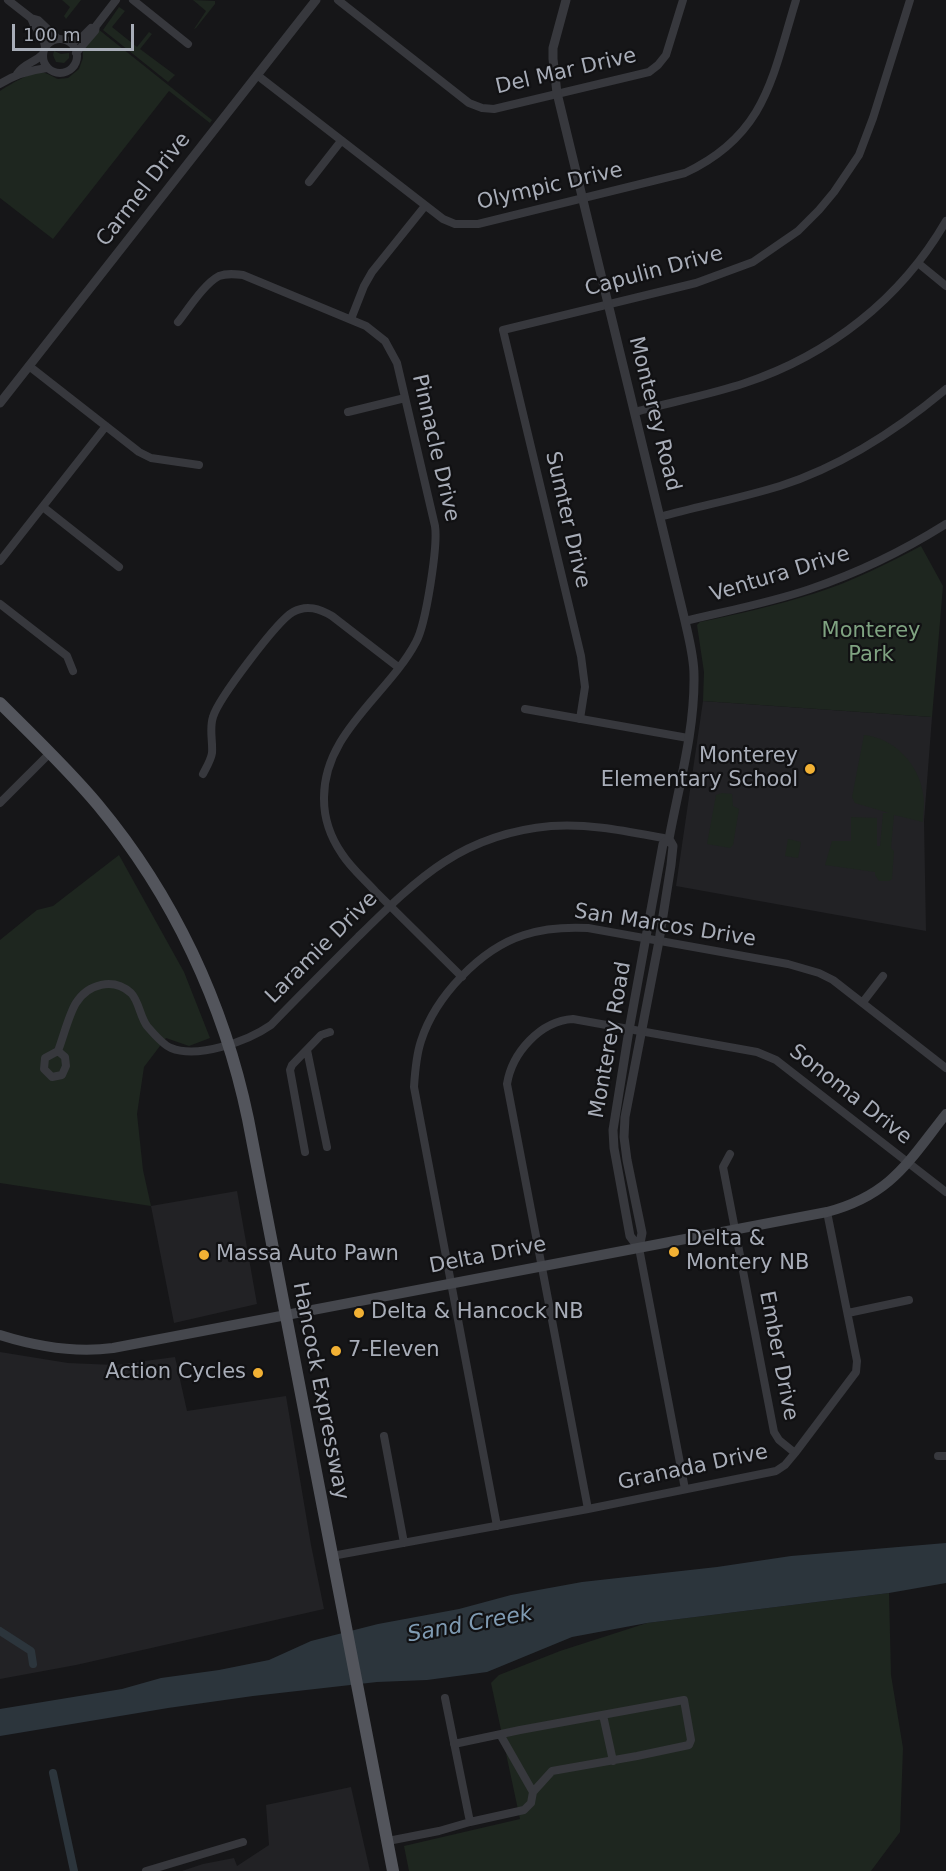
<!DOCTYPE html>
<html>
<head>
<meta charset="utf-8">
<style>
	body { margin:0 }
	#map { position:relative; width:946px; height:1871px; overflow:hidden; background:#161618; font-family:"DejaVu Sans",sans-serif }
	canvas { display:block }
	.scale { position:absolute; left:12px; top:24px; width:122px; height:27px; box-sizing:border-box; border:3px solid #a8adb8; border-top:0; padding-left:8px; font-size:18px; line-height:21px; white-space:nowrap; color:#a8adb8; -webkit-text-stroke:4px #111113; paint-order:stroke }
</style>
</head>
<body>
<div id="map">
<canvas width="946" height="1871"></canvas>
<div class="scale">100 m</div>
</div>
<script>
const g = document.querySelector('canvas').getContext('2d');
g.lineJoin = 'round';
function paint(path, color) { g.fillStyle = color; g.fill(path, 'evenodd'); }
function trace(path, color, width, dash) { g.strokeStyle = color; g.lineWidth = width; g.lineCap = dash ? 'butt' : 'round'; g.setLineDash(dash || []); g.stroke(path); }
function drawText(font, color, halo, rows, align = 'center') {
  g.font = font + ' "DejaVu Sans",sans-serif'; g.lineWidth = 4.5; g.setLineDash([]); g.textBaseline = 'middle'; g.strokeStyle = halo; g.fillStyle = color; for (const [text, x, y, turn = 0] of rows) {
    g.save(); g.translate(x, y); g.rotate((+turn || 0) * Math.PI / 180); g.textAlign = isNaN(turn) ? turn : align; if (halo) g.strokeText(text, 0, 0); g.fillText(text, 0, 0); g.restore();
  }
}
paint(new Path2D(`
	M703 701 932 717 924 821 926 931 676 886Z
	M237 1191 257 1304 174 1323 151 1206Z
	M0 1352 68 1363 115 1365 175 1357 187 1411 286 1396 311 1545 324 1609 76 1665 0 1679Z
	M351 1787 370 1871H182L203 1864 234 1858 237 1866 269 1845 266 1805Z`), '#222225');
paint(new Path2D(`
	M62 0H81L66 19 64 16 70 7Z
	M193 0 215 1V4L196 28 194 29 206 11Z
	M119 7 125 11 112 27 137 47 149 32 152 34 140 49 175 75 168 82 103 30Z
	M98 29 212 120 210 123 169 91 53 239 0 198V91C9 85 29 73 40 72 46 72 53 77 58 79L68 78 79 69 83 58V48Z
	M54 51 61 54 69 53V58L64 63 56 62 53 55Z
	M921 546 943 586 932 717 703 701 704 672 697 625 700 622C739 614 778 605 816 593 853 581 887 564 921 546Z
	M864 735C894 738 919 764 923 794 925 803 923 813 923 822L894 815 891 848 894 851 892 879 889 881H879L875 875V872L825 865 832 841H851V817L877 818V846H880L883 813H889L855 803 852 797Z
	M722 793 732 794 733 806 739 809 733 845 730 848 707 844 716 795Z
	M788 839 801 842 798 858 785 856Z
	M119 855 184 972 210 1038 189 1046 166 1038 144 1067 137 1114 143 1170 151 1206 0 1183V940L37 910 53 906Z
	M889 1593 891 1675 903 1748 900 1832 871 1871H409L404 1846 520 1819 491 1683 499 1675 560 1651 647 1623Z`), '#1e261f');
paint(new Path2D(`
	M946 1543V1583L889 1593 647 1623 572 1637 487 1672 427 1680 377 1682 253 1696 168 1708 0 1736V1709L122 1689 161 1678 219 1670 269 1660 311 1641 378 1624 459 1609 511 1595 582 1582 717 1567 791 1556Z`), '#2c353c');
trace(new Path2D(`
	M0 1631 31 1651 33 1664
	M53 1773 74 1871`), '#2c353c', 8);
trace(new Path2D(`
	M8 0 31 18 38 20 58 39
	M133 0 188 44
	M338 0 469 103 482 108 494 109 649 72 658 65 666 55 683 0
	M31 18C35 31 43 31 45 47
	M43 56a17 17 0 1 1 34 0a17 17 0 1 1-34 0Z
	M71 43 83 36 91 28
	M76 53 95 31 96 26 116 0
	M17 74C24 63 33 64 43 54
	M257 75 443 219 455 224H478L685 173C766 135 772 78 796 0
	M0 84C14 75 31 70 47 68
	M309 182 341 141
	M918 263 946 286
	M351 319 364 286 372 272 425 206
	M178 322C189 308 204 284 219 276 227 273 235 274 243 275L366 326 385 341 397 363 435 526C438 546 426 624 416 642 388 695 323 733 324 799 324 818 331 838 342 854 351 868 364 879 375 891 404 920 433 948 462 977
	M29 366 139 452 151 458 199 465
	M348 412 405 398
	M635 412C671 402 709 395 745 383 829 355 901 299 946 221
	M43 507 119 567
	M660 517C700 506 741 498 780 486 842 466 897 430 946 389
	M0 561 106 426
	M0 604 67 656 73 671
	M685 621C726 611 769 603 810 589 858 573 903 551 946 524
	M525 709 688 738
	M580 719 585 687 581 656 503 330 696 283 753 262 798 231 819 210 834 192 859 155 873 118 910 0
	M203 774C206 768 211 760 212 753 213 741 209 729 213 717 218 699 278 620 293 612 307 604 320 609 332 616L398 667
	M0 803 50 753
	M863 1002 883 976
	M307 1050 327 1147
	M58 1051 45 1058 44 1069 52 1077 62 1075 66 1066 65 1057 58 1051C63 1038 69 1014 76 1003 88 984 113 977 131 993 139 1001 140 1017 147 1026 153 1033 163 1045 171 1048 198 1059 248 1041 271 1025 300 995 329 966 358 937 418 878 462 834 551 826 591 823 630 832 669 839
	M305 1152 290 1070 292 1065 321 1035 330 1032
	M730 1154 723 1167 774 1432 779 1440 795 1453
	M639 1248 685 1489
	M848 1313 909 1300
	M384 1436 404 1543
	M938 1456H946
	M588 1509 507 1084C512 1053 540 1021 573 1019L757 1052 776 1060 946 1192
	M497 1526 414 1087C415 1071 416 1056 421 1041 435 997 480 949 524 935 545 928 567 927 588 928L788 964 819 973 833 980 946 1068
	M332 1556 588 1509 776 1471 785 1465 795 1453 856 1372 857 1361 827 1212
	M445 1698 470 1822
	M603 1715 613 1761
	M501 1736 533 1792
	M388 1841 439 1831 470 1822 524 1810 531 1803 533 1792 552 1771 637 1756 689 1745 691 1740 684 1700 520 1730 454 1744
	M146 1871 243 1842`), '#37383d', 8);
trace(new Path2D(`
	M566 0 553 48V59L557 93 685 621C689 639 694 657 694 675 695 730 679 785 669 839L663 844 629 1030 613 1130 614 1148 630 1236 639 1248
	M0 403 316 0
	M639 1248 642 1233 627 1160 624 1137 625 1117 659 941 671 865 673 846 669 839`), '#37383d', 9);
trace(new Path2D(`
	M0 1335C38 1347 74 1353 113 1348L827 1212C891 1195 908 1162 946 1114`), '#45474d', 10);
trace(new Path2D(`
	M0 703C33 736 68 769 98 805 173 895 224 1004 248 1119L393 1871`), '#53555c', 12);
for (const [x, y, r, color] of [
	[810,769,6,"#f2b134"],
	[674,1252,6,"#f2b134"],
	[204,1255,6,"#f2b134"],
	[359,1313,6,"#f2b134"],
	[336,1351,6,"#f2b134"],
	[258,1373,6,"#f2b134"]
]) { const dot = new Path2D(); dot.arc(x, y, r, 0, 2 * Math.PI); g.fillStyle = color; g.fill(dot); trace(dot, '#111113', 2); }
drawText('21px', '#a8adb8', '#111113', [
	["Del Mar Drive",566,72,-13],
	["Olympic Drive",550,187,-13],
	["Carmel Drive",144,190,-52],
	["Capulin Drive",654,272,-15],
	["Monterey Road",654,414,76],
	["Pinnacle Drive",435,448,77],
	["Sumter Drive",567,520,77],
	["Ventura Drive",780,575,-17],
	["San Marcos Drive",665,926,9],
	["Laramie Drive",322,948,-45],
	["Monterey Road",611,1040,-80],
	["Sonoma Drive",850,1095,38],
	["Delta Drive",488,1256,-11],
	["Ember Drive",778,1356,79],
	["Hancock Expressway",320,1391,79],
	["Granada Drive",693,1468,-12]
]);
drawText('21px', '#7fa381', '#111113', [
	["Monterey",871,632],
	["Park",871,656]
]);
drawText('21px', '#a8adb8', '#111113', [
	["Monterey",798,757,"right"],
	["Elementary School",798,781,"right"],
	["Delta &",686,1240],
	["Montery NB",686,1264],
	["Massa Auto Pawn",216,1255],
	["Delta & Hancock NB",371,1313],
	["7-Eleven",348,1351],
	["Action Cycles",246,1373,"right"]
], 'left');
drawText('italic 22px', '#7f9bb3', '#111113', [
	["Sand Creek",470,1625,-10]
]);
</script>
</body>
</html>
